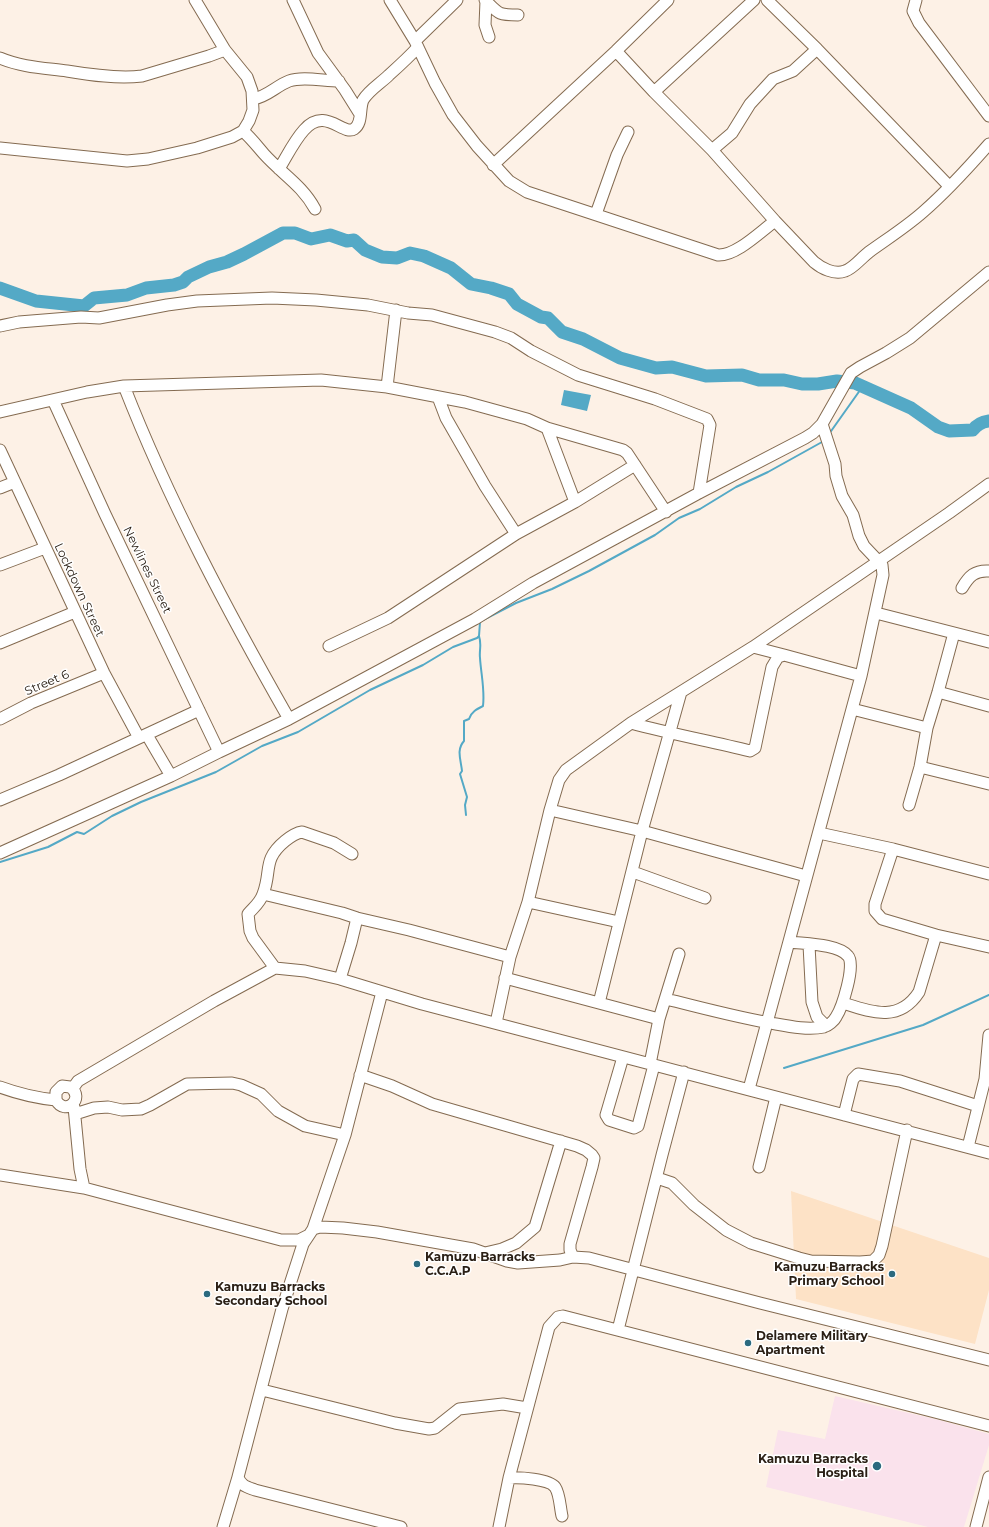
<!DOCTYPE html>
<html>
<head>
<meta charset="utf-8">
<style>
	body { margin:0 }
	canvas { display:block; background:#fdf1e6 }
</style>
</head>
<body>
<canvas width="989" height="1527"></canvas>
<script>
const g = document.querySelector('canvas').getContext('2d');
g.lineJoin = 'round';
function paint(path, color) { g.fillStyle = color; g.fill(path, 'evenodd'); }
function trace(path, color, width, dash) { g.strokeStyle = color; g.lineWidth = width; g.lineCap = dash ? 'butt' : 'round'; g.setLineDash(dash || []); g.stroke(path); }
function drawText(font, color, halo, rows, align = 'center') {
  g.font = font + ' Montserrat,sans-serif'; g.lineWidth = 3; g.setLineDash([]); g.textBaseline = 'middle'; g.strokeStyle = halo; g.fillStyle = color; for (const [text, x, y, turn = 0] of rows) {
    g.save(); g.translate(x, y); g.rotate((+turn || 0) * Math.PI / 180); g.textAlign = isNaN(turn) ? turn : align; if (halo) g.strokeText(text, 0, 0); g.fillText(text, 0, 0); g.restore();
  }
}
paint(new Path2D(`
	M791 1191 989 1258V1290L975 1344 796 1299Z`), '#fde2c6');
paint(new Path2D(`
	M835 1396 939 1420 989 1434V1445L964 1527H928L766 1487 778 1430 825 1439Z`), '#fae2ec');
paint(new Path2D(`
	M564 390 591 395 587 411 561 405Z`), '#54a9c6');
trace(new Path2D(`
	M829 434 863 386
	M466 815 465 805 467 797 460 774 462 771C461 760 456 750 464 741V721L469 719C471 712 477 709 483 706 485 690 481 674 480 658 479 650 482 645 479 636
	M0 862 48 847 77 832 84 834 112 816 141 802 216 772 262 746 298 732 370 690 423 665 453 647 477 638 479 636 480 622 483 620 516 603 552 589 589 571 655 535 679 518 700 509 736 487 768 472 822 442
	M784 1068 923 1025 989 995`), '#54a9c6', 2);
trace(new Path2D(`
	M0 288 36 301 84 306 94 298 127 295 146 288 174 285 183 282 188 277 209 267 227 262 244 254 283 233H295L311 239 330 235 347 241 354 240 365 250 382 257 397 258 410 253 424 256 451 268 471 284 491 288 509 294 517 304 541 317 548 318 562 332 583 339 620 358 656 368 672 367 706 376 742 375 759 380H784L802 384H818L837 381 855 383 911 408 938 427 949 431 973 430C977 424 982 422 989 421`), '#54a9c6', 13);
const minor = new Path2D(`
	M293 0 318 53 345 90 360 114
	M390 0 415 41 435 83 453 115 477 146 509 181 527 192 718 255C736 256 760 232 775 221
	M485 0C499 14 498 15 518 15
	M767 0 817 49 949 186
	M916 0 913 11 919 23 989 116
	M486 1 485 25 489 37
	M415 41 457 0
	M616 51 654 92 712 150 775 221 814 262C821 268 834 275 845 271 854 268 861 258 869 252 887 239 906 227 923 212 946 192 968 168 989 144
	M0 58C21 67 45 68 67 71 91 75 118 79 142 76L209 56 225 50
	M654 92 754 0
	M253 99C267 97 276 86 289 81 302 76 324 81 339 81
	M243 131C251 138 257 146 264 154 282 174 302 185 315 209
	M0 148 127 161 148 159 197 148 232 137 243 131 249 121 253 110 252 91 247 77 225 50 195 0
	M712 150 732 133 750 104 773 79 793 71 817 49
	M493 165 616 51 668 0
	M279 169C287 156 294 141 304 130 325 106 343 136 354 129 363 123 359 109 363 100 369 90 381 83 389 75 399 66 409 57 418 47
	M596 214 617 155 628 132
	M0 326 19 322 81 317 99 318 167 305 197 301 272 298 316 300 368 305 408 313 432 315 495 332 511 338 531 351 578 375 655 399 707 419 710 425 699 493
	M124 386C169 501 228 612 289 719
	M387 387 396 310
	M438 397 446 418 485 486 516 534
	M53 400 105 514 219 752
	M0 412 87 392 124 386 321 380 387 387 465 402 527 419 547 428 623 450 627 453 666 512
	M547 428 575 502
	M0 450 104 673 139 738
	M0 488 15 482
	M0 565 45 548
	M962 588C969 576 975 570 989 571
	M876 613 989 642
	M0 643 75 612
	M329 646 388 618 516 534 575 502 635 465
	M753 647 784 655
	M938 692 989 706
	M852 709 927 728
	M0 719 31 703 104 673
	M631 723C671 734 710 741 750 751L755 748 772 667 778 657 784 655 861 676
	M147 735 171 776
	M920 767 989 784
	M0 800 59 775 199 710
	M909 805 920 767 927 728 938 692 954 633
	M550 810 642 831 806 876
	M819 833 893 849 989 874
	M893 849 875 904V911L882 919 936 935 989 947
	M0 853 171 776 219 752 289 719 475 619 533 583 699 493 805 438 813 433 822 424 851 373 860 367 886 353 910 338 989 272
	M633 872 705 898
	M263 894 342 913 357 918 409 930 510 957
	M528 902 619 922
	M809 945 812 1002 817 1017 826 1026
	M275 968 253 938 250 931 248 914C254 907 260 903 263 894 272 871 262 860 285 841 290 837 295 833 302 832L334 843 352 854
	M505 978 659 1019
	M340 979 351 943 357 918
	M666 999C703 1008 739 1018 776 1024 792 1027 809 1030 824 1027 828 1026 834 1021 836 1017 842 1008 856 965 848 956 838 944 805 944 790 942
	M599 1003 642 831 681 692
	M843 1003C871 1012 899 1023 919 992L936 935
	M496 1023 510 957 528 902 550 810 559 780 566 770 631 723 753 647 949 513 989 484
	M623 1057 606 1115 609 1120 634 1128 638 1126 654 1065
	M650 1064 659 1019 679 954
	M360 1075 392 1086 432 1104 577 1146 586 1150 592 1155 594 1158 592 1167 570 1244V1250L573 1257
	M0 1087C19 1094 36 1098 56 1100 65 1117 86 1098 70 1087L62 1086 56 1092V1100
	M73 1088 78 1081 214 1001 275 968 305 971 340 979 422 1004 989 1153
	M749 1089 861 676 883 575 882 565 864 546 859 536 853 515 842 496 836 476 835 464 822 424
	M74 1107 80 1169 84 1188
	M75 1114 94 1108 108 1107 122 1110 141 1109 150 1105 187 1084 232 1083 241 1085 261 1094 278 1111 305 1126 345 1135
	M844 1115 853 1079 858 1074 900 1081 978 1106
	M968 1147 985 1079 989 1035
	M759 1167 776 1097
	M0 1175 84 1188 281 1240H299L307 1236
	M657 1178 672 1183 694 1205 726 1230 751 1243 799 1258 811 1261 860 1262 873 1261 879 1255 882 1246 907 1130
	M313 1229 345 1135 382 992
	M485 1253 502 1249 516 1243 535 1227 561 1141
	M618 1330 662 1155 684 1072
	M262 1390 395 1423 429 1429 435 1428 459 1409 503 1404 527 1408
	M509 1478C519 1477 549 1479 555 1487 560 1494 560 1508 562 1516
	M223 1527 238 1477
	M401 1527 255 1490C247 1487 241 1486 238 1477L282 1309 303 1244 313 1229 320 1227 343 1228 377 1232 473 1249 507 1261 518 1263 560 1260 573 1257 589 1258 760 1303 989 1360
	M499 1527 509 1478 549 1327 558 1317 563 1316 989 1426
	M976 1527 989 1477`);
trace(minor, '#846b51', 13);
trace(minor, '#fff', 11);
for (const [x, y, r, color] of [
	[417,1264,4,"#2b6a7f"],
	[892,1274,4,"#2b6a7f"],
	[207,1294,4,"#2b6a7f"],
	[748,1343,4,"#2b6a7f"],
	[877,1466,5,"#2b6a7f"]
]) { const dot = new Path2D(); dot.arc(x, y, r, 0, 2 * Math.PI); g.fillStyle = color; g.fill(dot); trace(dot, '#fff', 1.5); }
drawText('12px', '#2b2016', '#fff', [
	["Newlines Street",147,570,64],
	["Lockdown Street",79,590,65],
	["Street 6",47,683,-23]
]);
drawText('bold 12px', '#2b2016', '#fff', [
	["Kamuzu Barracks",425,1257],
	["C.C.A.P",425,1271],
	["Kamuzu Barracks",884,1267,"right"],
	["Primary School",884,1281,"right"],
	["Kamuzu Barracks",215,1287],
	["Secondary School",215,1301],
	["Delamere Military",756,1336],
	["Apartment",756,1350],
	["Kamuzu Barracks",868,1459,"right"],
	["Hospital",868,1473,"right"]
], 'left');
</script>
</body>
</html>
